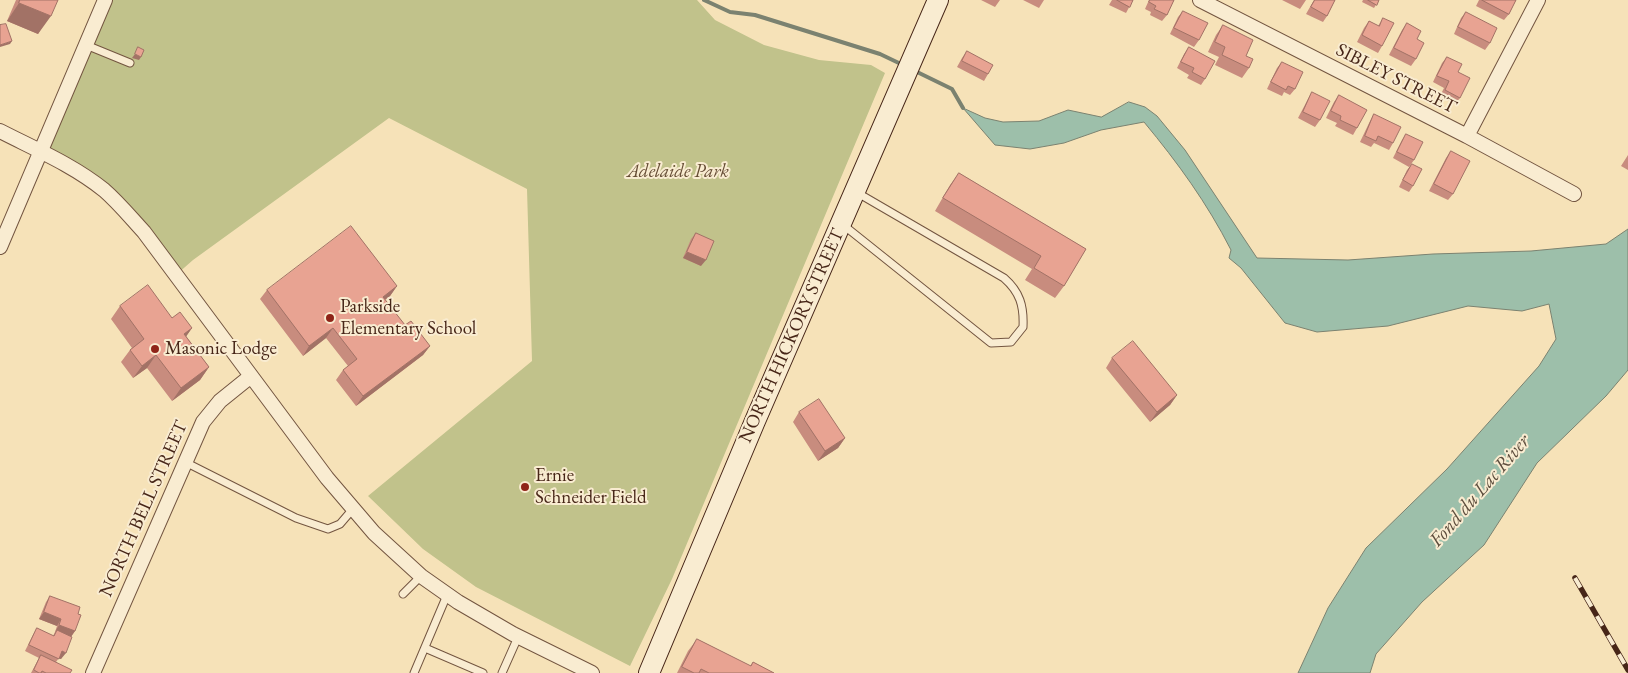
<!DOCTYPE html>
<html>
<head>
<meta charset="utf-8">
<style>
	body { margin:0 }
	canvas { display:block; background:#f6e2b8 }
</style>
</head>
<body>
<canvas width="1628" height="673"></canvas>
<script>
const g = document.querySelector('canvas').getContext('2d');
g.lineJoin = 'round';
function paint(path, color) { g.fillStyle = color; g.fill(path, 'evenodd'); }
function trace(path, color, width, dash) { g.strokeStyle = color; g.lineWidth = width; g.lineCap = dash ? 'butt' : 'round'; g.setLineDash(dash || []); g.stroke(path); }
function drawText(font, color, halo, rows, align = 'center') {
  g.font = font + ' "EB Garamond",serif'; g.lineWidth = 4; g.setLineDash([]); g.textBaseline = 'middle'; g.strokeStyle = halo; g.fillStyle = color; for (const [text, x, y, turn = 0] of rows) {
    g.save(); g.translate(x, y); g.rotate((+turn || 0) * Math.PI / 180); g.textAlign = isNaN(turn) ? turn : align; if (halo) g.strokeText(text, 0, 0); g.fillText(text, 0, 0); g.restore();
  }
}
paint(new Path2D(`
	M105 0H697L715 20 764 45 819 60 871 65 885 73 672 579 630 666 476 587 423 549 368 496 532 361 527 189 389 118 193 260 176 275 122 207 41 152Z`), '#c1c28b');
const water = new Path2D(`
	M1129 102 1145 107 1157 116 1185 150 1257 258 1348 260 1433 254 1531 251 1606 244 1628 229V370L1606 396 1537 463 1484 545 1422 602 1376 654 1370 673H1298L1328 608 1366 548 1447 469 1539 366 1556 339 1549 304 1522 311 1468 306 1388 326 1317 332 1285 323 1241 268 1229 258 1231 250C1207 203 1178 163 1144 122L1101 130 1064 143 1030 149 995 145 963 108 985 118 1003 122 1039 121 1068 110 1101 117Z`);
paint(water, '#9dbfaa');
trace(water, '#7b8270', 1);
trace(new Path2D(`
	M704 0 730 12 755 15 880 54 903 65
	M913 70 952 89 963 108`), '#7b8270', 4);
const lane = new Path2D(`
	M86 45 130 63
	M842 224 991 343 1011 342 1023 327C1024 306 1020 292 1004 278L856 192
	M185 462 296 518 328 529 340 524 352 510
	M403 594 421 576
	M425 648 483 673
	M414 673 447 595
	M502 673 518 637`);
const street = new Path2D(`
	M1200 0 1467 136 1574 194
	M0 131C35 149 73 165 104 190 119 203 131 218 144 232L327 478 374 533 421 576 458 602 513 634 592 673
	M1467 136 1538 0
	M0 247 105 0
	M93 673 203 422 220 401 251 376`);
const secondary = new Path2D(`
	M649 673 755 421 938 0`);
trace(lane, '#735540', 9);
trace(street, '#735540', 16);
trace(secondary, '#472618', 22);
trace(lane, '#f9ecd1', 7);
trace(street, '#f9ecd1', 14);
trace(secondary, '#f9ecd1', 20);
const rail = new Path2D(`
	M1575 578 1628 670`);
trace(rail, '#472618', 5.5);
trace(rail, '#f9ecd1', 4, [11]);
paint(new Path2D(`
	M16 0H58L38 34 7 21Z
	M981 0H1000L995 7Z
	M1023 0H1044L1039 8Z
	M1112 0H1133L1126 13 1109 5Z
	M1149 0H1174L1167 15 1162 21 1150 15 1151 12 1145 9Z
	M1282 0H1306L1300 9Z
	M1314 0H1335L1327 16 1323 22 1306 14Z
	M1363 0H1379L1374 8 1362 2Z
	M1479 0H1516L1509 14 1504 20 1476 6Z
	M1183 11 1199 40 1194 47 1170 34 1178 17Z
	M1466 12 1490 43 1485 50 1454 34 1461 18Z
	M1383 18 1382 46 1378 53 1357 42 1364 28 1369 21 1378 26Z
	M1407 23 1416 59 1411 66 1389 55 1402 30Z
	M1223 25 1246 56 1249 68 1242 78 1215 65 1219 57 1208 52 1216 35Z
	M1189 47 1205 79 1201 85 1187 78 1189 75 1177 68 1184 54Z
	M967 51 988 74 984 81 957 67 962 58Z
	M1447 57 1458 72 1460 98 1455 104 1440 96 1444 88 1433 82 1442 63Z
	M1282 62 1295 89 1290 95 1284 92 1282 96 1267 89 1277 68Z
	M1312 92 1320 120 1315 127 1298 118 1308 99Z
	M1339 95 1357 128 1353 135 1335 126 1337 123 1326 118 1334 102Z
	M1374 114 1393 143 1389 150 1374 143 1371 147 1360 142 1370 121Z
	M1406 134 1414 160 1409 167 1393 158 1402 140Z
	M1451 151 1453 194 1448 200 1429 191 1446 158Z
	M1628 155V170L1621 166Z
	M1412 164 1413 186 1409 192 1399 187 1407 170Z
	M959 173 1086 249 1064 286 1055 298 1025 280 1032 269 935 211 950 185Z
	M696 233 701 266 683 258 691 239Z
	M397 286 390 296 385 300 405 325 430 346 423 355 356 406 336 380 343 370 348 366 326 338 303 356 260 299 267 290Z
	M120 306 172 318 192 328 186 336 209 367 200 380 172 401 147 368 133 378 121 362 130 350 132 348 111 319Z
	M1112 358 1177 395 1170 405 1150 422 1106 368Z
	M799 412 845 438 838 448 818 461 793 422Z
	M50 596 78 614 75 631 71 637 61 659 59 658 56 662 70 673H31L39 658 25 651 33 635 37 628 53 636 55 632 57 626 39 619 46 602Z
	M697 639 750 666 753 662 774 673H677L688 651Z`), '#c88c7e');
paint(new Path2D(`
	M19 3 51 16 38 34 7 21Z
	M12 41 10 44 0 47V45Z
	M135 54 141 57 139 60 132 58Z
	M687 252 706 260 701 266 683 258Z
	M397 286 390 296 376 306 383 297Z
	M192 328 183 341 184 334Z
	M333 328 326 338 303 356 309 346Z
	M430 346 423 355 356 406 363 396Z
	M156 355 147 368 133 378 142 366Z
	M209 367 200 380 172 401 181 388Z
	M1177 395 1170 405 1150 422 1157 412Z
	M845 438 838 448 818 461 825 451Z
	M44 612 61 619 57 626 39 619Z
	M59 625 75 631 70 638 57 630 55 632Z
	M62 651 66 653 61 659 57 658Z`), '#a27266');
const building = new Path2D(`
	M20 0H58L51 16 19 3Z
	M1117 0H1133L1130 7Z
	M1150 0H1174L1167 15 1154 9 1156 6 1149 2Z
	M1315 0H1335L1327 16 1311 7Z
	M1368 0H1379L1377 5Z
	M1482 0H1516L1509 14Z
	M1183 11 1208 23 1199 40 1174 28Z
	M1466 12 1497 28 1490 43 1458 27Z
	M1383 18 1394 23 1382 46 1362 35 1369 21 1379 26Z
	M1407 23 1421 31 1417 39 1424 43 1416 59 1394 48Z
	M6 24 12 41 0 45V25Z
	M1223 25 1253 40 1246 56 1253 59 1249 68 1222 55 1225 47 1215 42Z
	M138 47 144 50 141 57 135 54Z
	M1189 47 1215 61 1205 79 1192 72 1194 68 1181 62Z
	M967 51 993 65 988 74 962 61Z
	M1447 57 1462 64 1458 72 1470 78 1460 98 1445 90 1449 81 1437 76Z
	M1282 62 1303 72 1295 89 1288 86 1286 90 1271 82Z
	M1312 92 1330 101 1320 120 1303 112Z
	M1339 95 1367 110 1357 128 1340 120 1341 116 1331 111Z
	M1374 114 1401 127 1393 143 1378 136 1376 141 1365 136Z
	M1406 134 1423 142 1414 160 1397 152Z
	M1451 151 1470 161 1453 194 1434 184Z
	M1412 164 1422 169 1413 186 1403 180Z
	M959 173 1086 249 1064 286 1034 268 1041 256 943 198Z
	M351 226 397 286 383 297 405 325 411 321 430 346 363 396 343 370 357 359 333 328 309 346 267 290Z
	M696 233 714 241 706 260 687 252Z
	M148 285 172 318 180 312 192 328 184 334 209 367 181 388 156 355 142 366 130 350 144 339 120 306Z
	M1133 341 1177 395 1157 412 1112 358Z
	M819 399 845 438 825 451 799 412Z
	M50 596 80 607 78 614 81 615 75 631 59 625 61 619 44 612Z
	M37 628 54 636 57 630 72 637 66 653 62 651 59 659 29 645Z
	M697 639 751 666 753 662 774 673H709L701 669 699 673H694L682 667Z
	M41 655 72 670 70 673H46L42 671 41 673H39L34 670Z`);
paint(building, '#e8a392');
trace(building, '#a27266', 1);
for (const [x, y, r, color] of [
	[330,318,5,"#8f2418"],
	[155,349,5,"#8f2418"],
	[525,487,5,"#8f2418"]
]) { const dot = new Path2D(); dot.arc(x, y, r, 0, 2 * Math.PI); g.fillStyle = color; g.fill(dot); trace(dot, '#f9ecd1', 2); }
drawText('19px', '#472618', '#f9ecd1', [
	["SIBLEY STREET",1396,79,27],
	["NORTH HICKORY STREET",792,336,-66],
	["NORTH BELL STREET",144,509,-66]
]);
drawText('italic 19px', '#664d35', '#f9ecd1', [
	["Adelaide Park",678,172]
]);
drawText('19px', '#472618', '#f9ecd1', [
	["Parkside",340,307],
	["Elementary School",340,329],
	["Masonic Lodge",165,349],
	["Ernie",535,476],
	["Schneider Field",535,498]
], 'left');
drawText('italic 20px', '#5c4c3c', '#f9ecd1', [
	["Fond du Lac River",1480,491,-49]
]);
</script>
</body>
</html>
